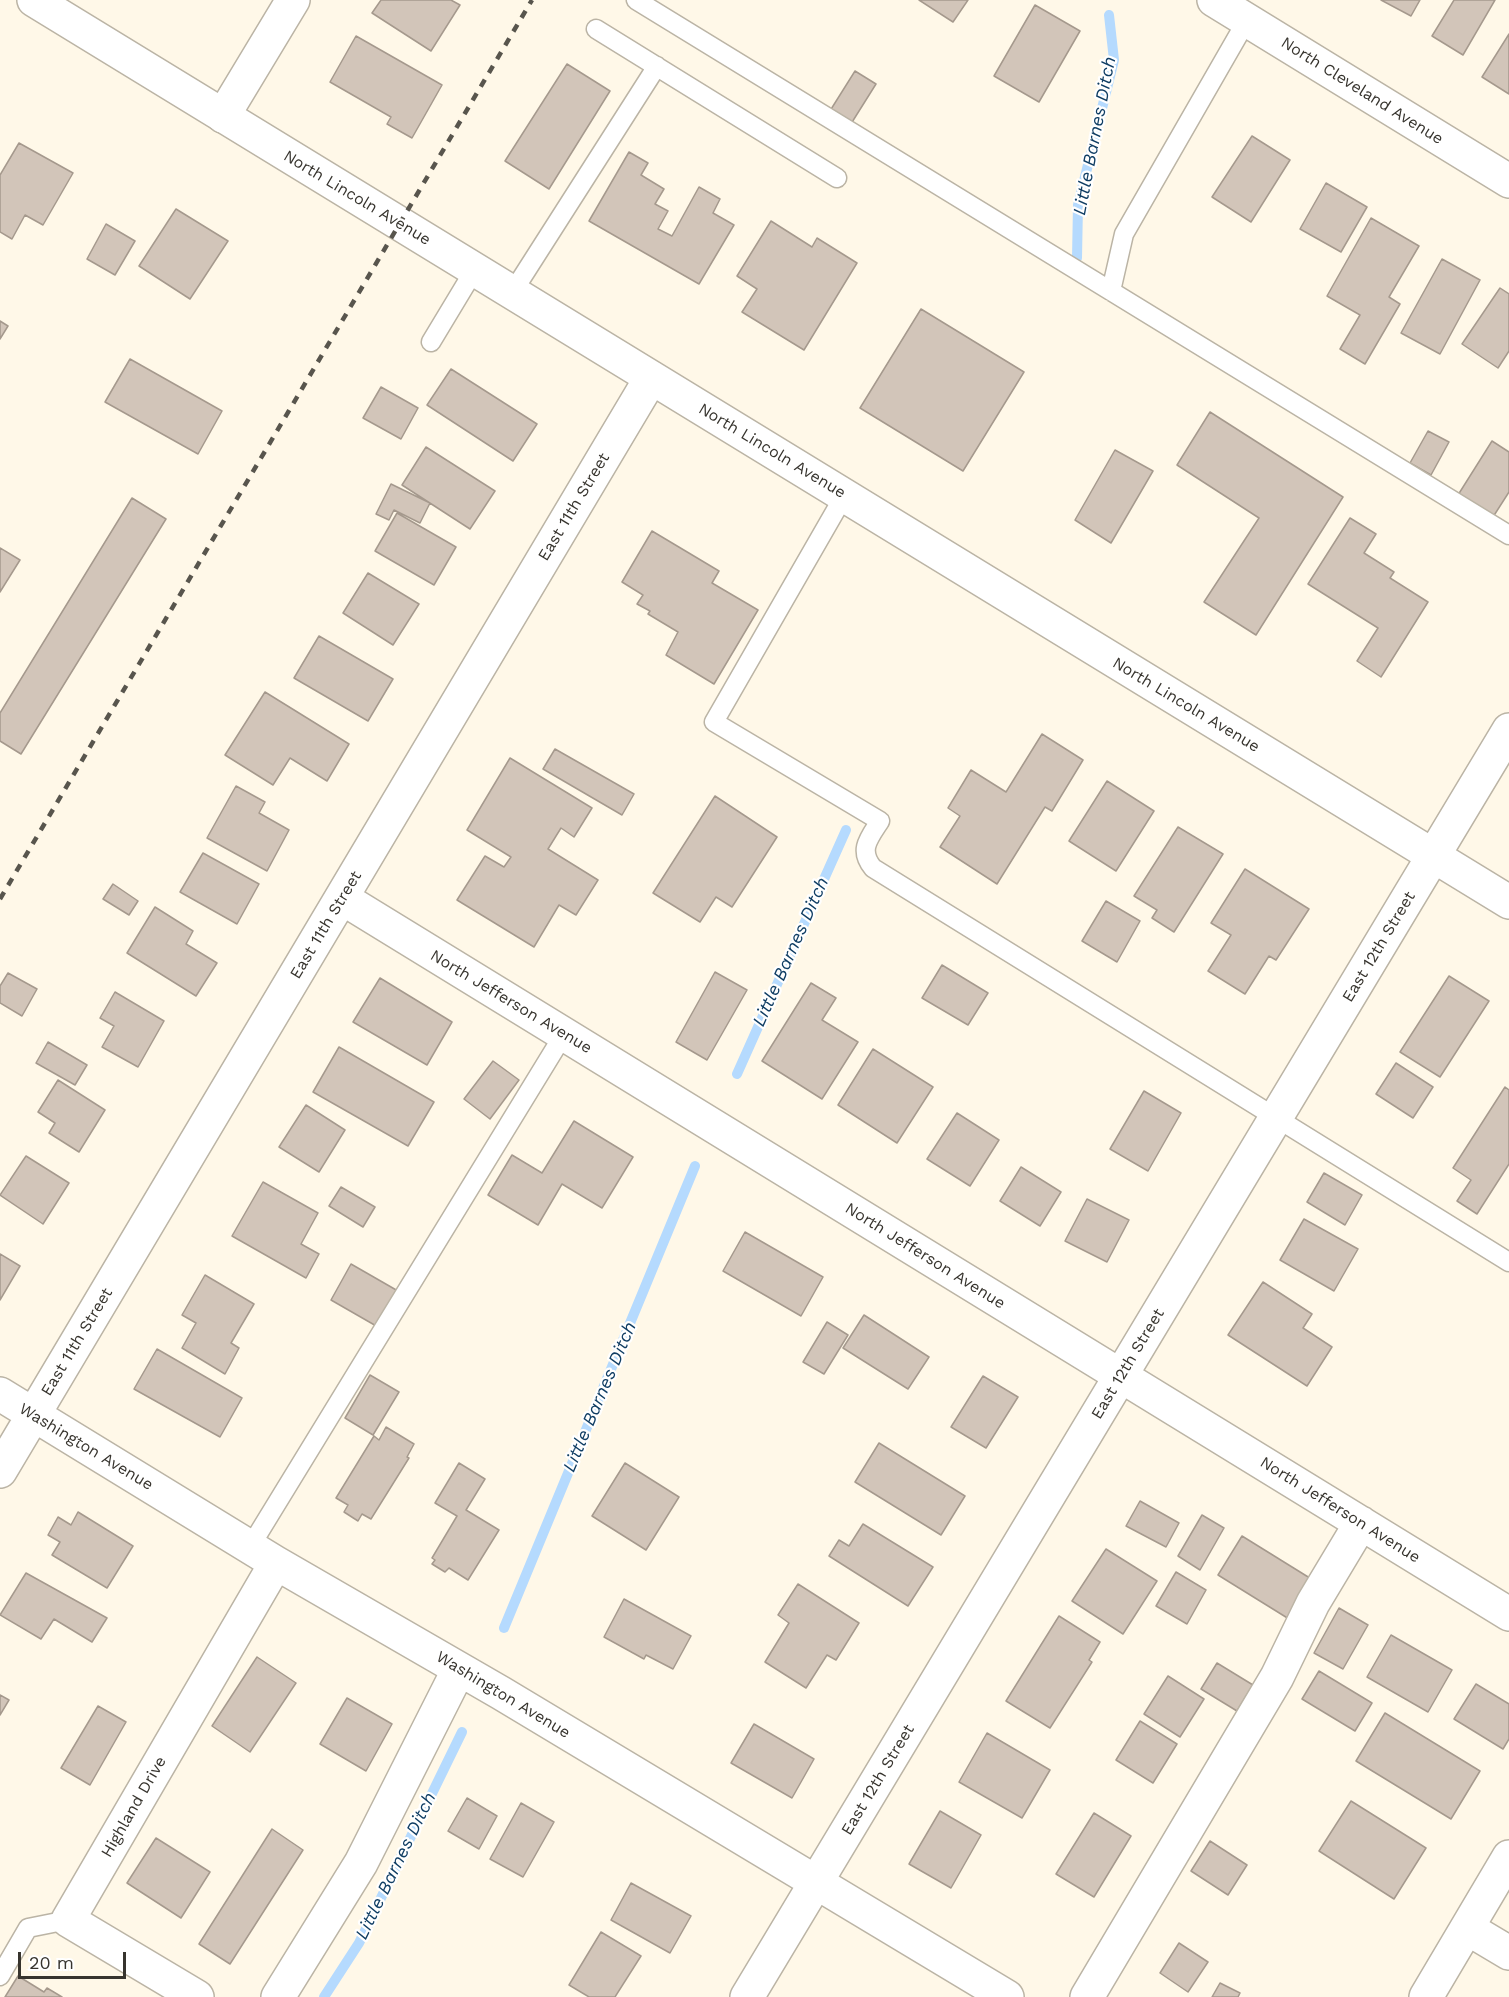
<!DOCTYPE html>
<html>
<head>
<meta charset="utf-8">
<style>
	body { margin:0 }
	#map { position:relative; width:1509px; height:1997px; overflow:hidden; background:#fff8e8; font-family:"Work Sans",sans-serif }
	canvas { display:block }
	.scale { position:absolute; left:18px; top:1952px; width:108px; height:27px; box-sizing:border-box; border:3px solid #37342e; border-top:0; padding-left:8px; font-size:18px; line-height:21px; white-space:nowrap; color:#37342e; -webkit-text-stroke:4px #fff; paint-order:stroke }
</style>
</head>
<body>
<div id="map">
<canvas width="1509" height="1997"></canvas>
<div class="scale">20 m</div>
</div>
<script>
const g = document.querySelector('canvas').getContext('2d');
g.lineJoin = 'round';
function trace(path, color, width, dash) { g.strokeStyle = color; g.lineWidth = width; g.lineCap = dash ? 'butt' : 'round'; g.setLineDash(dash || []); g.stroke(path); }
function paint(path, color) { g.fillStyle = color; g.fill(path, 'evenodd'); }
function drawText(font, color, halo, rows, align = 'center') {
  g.font = font + ' "Work Sans",sans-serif'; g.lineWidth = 4.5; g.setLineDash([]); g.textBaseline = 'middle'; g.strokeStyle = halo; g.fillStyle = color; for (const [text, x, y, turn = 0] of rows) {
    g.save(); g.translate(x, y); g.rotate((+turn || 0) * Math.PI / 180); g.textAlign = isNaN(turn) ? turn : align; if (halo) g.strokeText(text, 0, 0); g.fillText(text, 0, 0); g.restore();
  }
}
trace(new Path2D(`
	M1077 258 1078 205 1114 60 1109 15
	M737 1074 846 830
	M504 1628 695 1166
	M324 1997 359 1943 462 1732`), '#b5dafe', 10);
const building = new Path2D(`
	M381 0H451L460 5 431 51 372 13Z
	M919 0H968L953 22Z
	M1381 0H1420L1411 16Z
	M1454 0H1495L1463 55 1432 36Z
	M1035 5 1080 31 1039 102 994 76Z
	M1509 34V94L1482 77Z
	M356 36 442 85 412 138 387 124 391 117 330 82Z
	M567 64 610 91 549 189 505 161Z
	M855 71 876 84 849 127 828 114Z
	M1252 136 1290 160 1251 222 1212 197Z
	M19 143 73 173 43 225 25 215 12 239 0 232V175Z
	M629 152 648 163 641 175 664 189 655 204 668 211 658 229 672 236 699 187 720 199 713 213 734 225 699 284 589 221Z
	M1326 183 1367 207 1341 252 1300 229Z
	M176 209 228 241 190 299 139 266Z
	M1371 218 1419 246 1389 297 1400 304 1365 364 1340 349 1360 315 1327 296Z
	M771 221 812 247 817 238 857 263 804 350 742 312 757 289 737 276Z
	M106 224 135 241 115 275 87 259Z
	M1442 259 1480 280 1440 354 1401 333Z
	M1500 288 1509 294V351L1498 368 1462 344Z
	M921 309 1024 372 963 471 860 408Z
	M0 321 8 326 0 339Z
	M130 359 222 411 198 454 105 402Z
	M451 369 537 424 513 461 427 405Z
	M381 387 418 408 401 439 363 418Z
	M1210 412 1343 497 1256 635 1204 602 1259 518 1177 465Z
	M1428 431 1449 442 1431 475 1410 463Z
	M1492 441 1509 452V492L1493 517 1458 495Z
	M426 447 495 491 470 529 402 485Z
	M1115 450 1153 471 1111 543 1075 520Z
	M391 484 430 503 420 523 394 510 389 520 376 514Z
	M132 498 166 519 21 754 0 741V713Z
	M397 513 456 547 434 585 375 551Z
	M1350 518 1376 534 1364 553 1394 572 1390 578 1428 602 1381 677 1357 661 1378 628 1308 584Z
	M652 531 719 571 712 583 758 610 714 684 666 655 678 632 648 614 650 611 637 604 643 595 622 582Z
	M0 548 20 560 0 592Z
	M368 573 419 604 393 645 343 613Z
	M319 636 393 679 368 721 294 678Z
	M265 692 349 744 327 781 290 758 273 785 225 755Z
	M1042 734 1083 760 1052 811 1045 807 997 884 940 847 960 816 948 808 971 770 1006 792Z
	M555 749 634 794 622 815 543 769Z
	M510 758 592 808 574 837 561 828 548 849 598 880 576 915 559 905 534 947 457 900 485 856 504 867 511 857 467 830Z
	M1107 781 1154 811 1116 871 1069 841Z
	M236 786 265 802 259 813 289 830 267 871 207 838Z
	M715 796 777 837 732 907 716 897 700 922 653 893Z
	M1178 827 1223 854 1174 932 1152 918 1157 910 1134 896Z
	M203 853 259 884 237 924 180 892Z
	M1245 869 1309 909 1276 960 1269 956 1245 994 1208 971 1231 935 1211 923Z
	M113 884 138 901 129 915 103 899Z
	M1106 901 1140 921 1117 962 1082 941Z
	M155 907 193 931 186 944 217 963 196 996 127 953Z
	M942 965 988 993 968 1025 922 998Z
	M715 972 747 990 707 1060 676 1042Z
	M8 973 37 989 22 1016 0 1003V986Z
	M1449 976 1489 1001 1440 1077 1400 1052Z
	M380 978 452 1022 427 1065 353 1022Z
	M811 983 836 998 822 1020 858 1042 822 1099 762 1061Z
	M115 992 164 1021 138 1067 102 1047 114 1026 100 1018Z
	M48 1042 87 1065 75 1085 36 1063Z
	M339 1047 434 1102 408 1146 313 1092Z
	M873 1049 933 1087 897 1143 838 1105Z
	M493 1061 519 1080 490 1119 464 1099Z
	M1396 1063 1433 1087 1413 1118 1376 1094Z
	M58 1080 105 1110 79 1152 49 1133 55 1123 38 1112Z
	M1505 1087 1509 1090V1164L1477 1214 1457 1201 1471 1180 1453 1168Z
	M1144 1091 1181 1113 1148 1171 1110 1149Z
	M306 1105 345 1130 319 1172 279 1147Z
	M957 1113 999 1140 970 1186 927 1159Z
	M574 1121 633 1157 602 1208 562 1184 538 1225 488 1195 512 1155 542 1173Z
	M26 1156 69 1183 43 1224 0 1195Z
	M1021 1167 1061 1192 1040 1226 1000 1201Z
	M1324 1173 1362 1195 1345 1225 1307 1202Z
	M263 1182 318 1213 301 1244 319 1254 306 1278 232 1236Z
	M341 1187 375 1207 363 1227 329 1206Z
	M1087 1199 1129 1220 1107 1262 1065 1241Z
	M1304 1219 1358 1249 1334 1291 1280 1260Z
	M745 1232 823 1277 801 1316 723 1271Z
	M0 1254 20 1266 0 1300Z
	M351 1264 398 1291 378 1327 331 1300Z
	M205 1275 254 1304 231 1343 239 1348 225 1374 182 1348 196 1323 182 1315Z
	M1263 1282 1312 1314 1303 1328 1332 1347 1307 1386 1228 1335Z
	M864 1315 929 1357 908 1389 843 1348Z
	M827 1322 848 1335 824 1374 803 1362Z
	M157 1349 242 1398 220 1437 134 1389Z
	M370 1375 399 1392 373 1435 345 1418Z
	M983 1376 1018 1397 986 1448 951 1427Z
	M386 1427 414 1444 407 1457 409 1458 371 1519 362 1514 358 1521 344 1512 348 1505 336 1498 374 1436 379 1440Z
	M879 1443 965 1496 941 1535 855 1482Z
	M459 1463 485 1479 466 1510 499 1530 468 1580 449 1568 445 1572 432 1564 435 1560 432 1558 457 1516 435 1503Z
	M625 1463 679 1497 646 1550 592 1516Z
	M1140 1501 1179 1523 1166 1547 1126 1526Z
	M78 1512 133 1546 107 1588 52 1555 60 1542 48 1535 58 1517 71 1525Z
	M1202 1515 1224 1528 1200 1570 1178 1556Z
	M863 1524 933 1567 908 1606 829 1556 839 1540 849 1546Z
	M1242 1536 1313 1580 1289 1619 1218 1575Z
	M1106 1549 1157 1581 1123 1634 1072 1601Z
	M1176 1572 1206 1590 1187 1624 1156 1606Z
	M26 1573 107 1618 92 1642 54 1619 41 1639 0 1615Z
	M798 1584 859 1623 836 1660 827 1655 806 1688 765 1662 789 1623 778 1615Z
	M624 1599 691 1636 673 1669 646 1655 644 1659 604 1637Z
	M1339 1608 1368 1625 1343 1669 1314 1653Z
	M1059 1616 1100 1642 1089 1660 1092 1662 1050 1728 1006 1701Z
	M1391 1635 1452 1670 1428 1712 1367 1677Z
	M257 1657 296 1683 250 1752 212 1726Z
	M1217 1663 1253 1685 1237 1711 1201 1689Z
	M1319 1671 1372 1703 1355 1731 1302 1699Z
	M1168 1676 1204 1699 1180 1737 1144 1714Z
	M1476 1684 1509 1704V1739L1503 1749 1454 1719Z
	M0 1695 9 1700 0 1715Z
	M347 1698 392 1724 366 1771 320 1744Z
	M98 1706 126 1722 90 1785 61 1768Z
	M1385 1713 1480 1771 1451 1819 1356 1761Z
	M1140 1721 1177 1744 1153 1783 1116 1760Z
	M754 1724 814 1759 792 1798 731 1763Z
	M987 1733 1050 1770 1022 1818 959 1782Z
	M467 1798 497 1816 479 1849 448 1831Z
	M1351 1801 1426 1848 1394 1899 1319 1851Z
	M521 1803 554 1822 523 1877 490 1859Z
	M940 1811 981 1835 951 1888 909 1864Z
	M1094 1813 1131 1836 1094 1897 1056 1874Z
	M272 1829 303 1850 230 1964 199 1944Z
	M156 1838 210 1872 181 1918 127 1883Z
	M1210 1841 1247 1865 1228 1895 1191 1871Z
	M631 1883 691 1916 670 1953 611 1920Z
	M601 1932 641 1956 615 1997H589L569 1985Z
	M1179 1943 1208 1962 1188 1992 1160 1973Z
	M18 1976 44 1992 47 1988 62 1997H5Z
	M1220 1983 1240 1993 1238 1997H1212Z`);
paint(building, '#d2c5b9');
trace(building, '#a5998d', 1.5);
const service = new Path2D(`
	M636 0 1509 535
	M596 29 837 178
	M1111 291 1124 234 1247 20
	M512 293 657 66
	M431 342 475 269
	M844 496 714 722 880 821C869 838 858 850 873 868L1509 1262
	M250 1547 564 1034
	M0 1976 28 1928 68 1920`);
const minor = new Path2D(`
	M223 116 293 0
	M342 898 1509 1614
	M0 1394 276 1563 501 1693 1007 1997
	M0 1471 651 378
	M1467 1928 1509 1953
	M197 1997 68 1920 276 1563
	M278 1997 361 1863 459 1669
	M747 1997 1509 730
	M1087 1997 1277 1677 1313 1603 1361 1523
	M1426 1997 1509 1857`);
const trunk = new Path2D(`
	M34 0 1509 902
	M1214 0 1509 181`);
trace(service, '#bbb4a5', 21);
trace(minor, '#bbb4a5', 36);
trace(trunk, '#bbb4a5', 36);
trace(service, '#fff', 18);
trace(minor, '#fff', 33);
trace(trunk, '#fff', 33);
trace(new Path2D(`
	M0 899 532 0`), '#58554d', 4.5, [8, 8]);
drawText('16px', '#37342e', '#fff', [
	["North Cleveland Avenue",1362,91,32],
	["North Lincoln Avenue",357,198,31],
	["North Lincoln Avenue",772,451,31],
	["East 11th Street",574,507,-59],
	["North Lincoln Avenue",1186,705,31],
	["East 11th Street",326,925,-59],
	["East 12th Street",1379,947,-59],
	["North Jefferson Avenue",511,1002,31],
	["North Jefferson Avenue",925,1256,32],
	["East 11th Street",77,1342,-59],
	["East 12th Street",1128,1364,-59],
	["Washington Avenue",86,1447,31],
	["North Jefferson Avenue",1340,1510,32],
	["Washington Avenue",503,1695,31],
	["East 12th Street",878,1780,-59],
	["Highland Drive",134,1807,-60]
]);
drawText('italic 18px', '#103e64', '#fff', [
	["Little Barnes Ditch",1095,136,-79],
	["Little Barnes Ditch",791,952,-66],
	["Little Barnes Ditch",600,1397,-67],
	["Little Barnes Ditch",396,1866,-64]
]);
</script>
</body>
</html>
